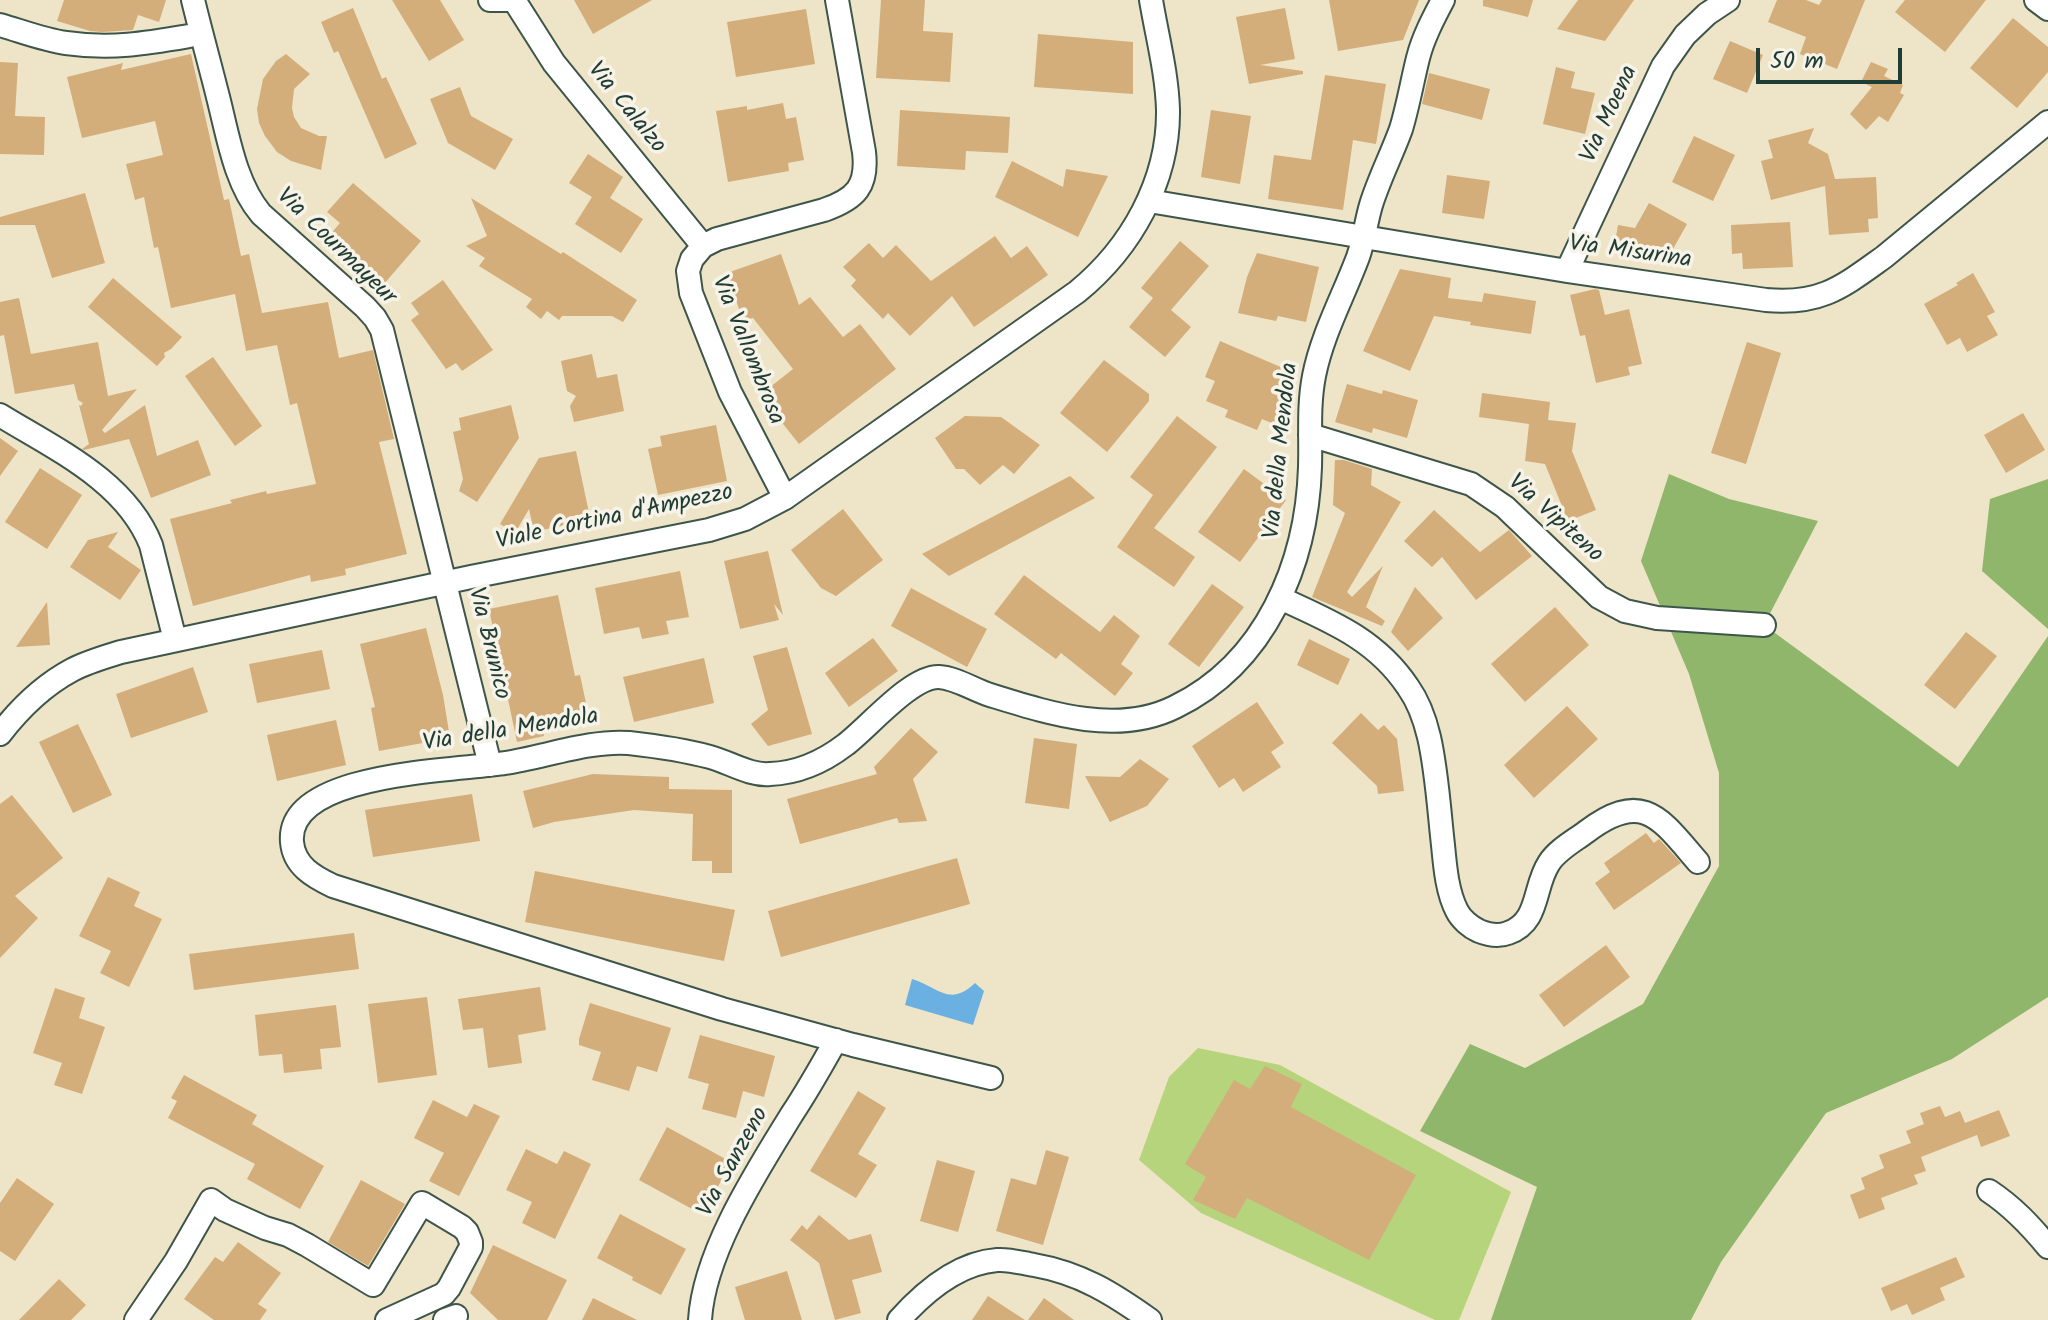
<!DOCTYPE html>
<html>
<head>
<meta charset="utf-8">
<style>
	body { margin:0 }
	#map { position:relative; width:2048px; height:1320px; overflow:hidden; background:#eee4c7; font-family:Kalam,sans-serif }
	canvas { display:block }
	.scale { position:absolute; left:1756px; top:48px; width:146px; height:36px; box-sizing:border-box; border:4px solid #1f3d34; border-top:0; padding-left:10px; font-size:24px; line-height:28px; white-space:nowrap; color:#1f3d34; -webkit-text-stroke:6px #f7f3e8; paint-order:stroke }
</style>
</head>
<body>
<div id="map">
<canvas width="2048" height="1320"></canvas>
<div class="scale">50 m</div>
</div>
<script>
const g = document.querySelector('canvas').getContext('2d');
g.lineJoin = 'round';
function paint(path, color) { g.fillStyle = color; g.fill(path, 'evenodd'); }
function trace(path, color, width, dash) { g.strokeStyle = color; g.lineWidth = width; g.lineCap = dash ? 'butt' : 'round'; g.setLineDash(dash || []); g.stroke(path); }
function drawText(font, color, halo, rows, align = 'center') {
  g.font = font + ' Kalam,sans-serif'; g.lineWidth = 7; g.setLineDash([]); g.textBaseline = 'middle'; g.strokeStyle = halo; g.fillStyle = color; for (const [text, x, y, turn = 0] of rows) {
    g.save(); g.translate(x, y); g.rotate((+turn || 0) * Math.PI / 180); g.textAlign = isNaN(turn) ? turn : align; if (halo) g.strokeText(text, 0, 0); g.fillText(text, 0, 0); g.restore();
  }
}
paint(new Path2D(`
	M1198 1048 1280 1065 1511 1192 1459 1320H1435L1201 1213 1139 1160 1169 1077Z`), '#b6d47b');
paint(new Path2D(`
	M1669 474 1729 499 1818 521 1764 625 1958 767 2048 636V997L1952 1059 1826 1113 1721 1262 1691 1320H1491L1537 1187 1420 1131 1470 1044 1525 1068 1643 1004 1719 866V773L1689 674 1641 561Z
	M2048 479V629L1982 571 1990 499Z`), '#90b66b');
paint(new Path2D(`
	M912 979C937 986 949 1008 975 983L984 991 973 1025 905 1005Z`), '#6ab1e1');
paint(new Path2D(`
	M64 0H166L159 22 138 15 133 30 102 32 90 31 57 21Z
	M392 0H440L464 40 429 61Z
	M574 0H652L593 34Z
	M881 0H925L923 31 953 33 950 82 876 78Z
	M1329 0H1419L1403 40 1338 51Z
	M1483 0H1533L1528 17 1483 6Z
	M1578 0H1634L1605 41 1557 29Z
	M1777 0H1806L1819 5 1822 0H1865L1837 69 1800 54 1806 37 1768 22Z
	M1905 0H1986L1945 52 1895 12Z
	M353 8 382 79 386 77 417 144 385 159 338 51 334 53 321 22Z
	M1285 8 1295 59 1260 65 1303 71V74L1249 84 1236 17Z
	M806 9 815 64 736 77 727 22Z
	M2013 18 2048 47V72L2017 108 1970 68Z
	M1038 34 1133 42V94L1034 87Z
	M1730 41 1763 55 1747 93 1713 79Z
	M191 54 224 200 229 199 241 256 249 254 262 313 328 302 339 358 373 350 394 439 379 442 407 554 345 569 346 575 311 582 310 575 193 606 170 519 232 503 230 500 266 491 267 494 316 484 297 403 290 405 277 345 246 351 235 294 171 308 158 247 154 248 144 197 135 200 126 164 163 155 155 121 82 138 67 77 123 63 121 70Z
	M286 54 310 74 294 89 292 108 294 117 301 128 319 136H327L321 170 291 161 277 152 265 136 259 123 257 109 263 79 276 61Z
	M0 62 18 63 15 116 45 117 44 155 0 154Z
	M1871 62 1888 69 1884 76 1903 85 1900 93 1904 95 1888 122 1879 116 1866 130 1850 114 1872 87 1861 82Z
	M1556 67 1575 72 1571 88 1595 93 1585 134 1543 124Z
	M1429 73 1490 89 1482 120 1422 104Z
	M1325 75 1386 84 1376 144 1353 140 1343 210 1268 199 1274 155 1311 160Z
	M460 87 471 116 513 139 495 170 448 143 430 99Z
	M783 103 786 119 796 117 804 160 788 163 789 171 728 182 716 111 747 106V110Z
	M900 110 1010 117 1008 153 966 151 965 170 897 166Z
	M1211 110 1251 116 1240 184 1201 177Z
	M1814 128 1808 143 1828 154 1835 179 1876 177 1878 218 1868 219 1869 232 1829 235 1825 186 1771 200 1761 161 1773 158 1768 140Z
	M1694 136 1735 155 1713 201 1672 182Z
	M588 154 623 177 610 198 643 219 621 253 575 224 592 197 569 183Z
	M1012 161 1063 187 1066 169 1108 176 1078 237 995 197Z
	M1447 175 1490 181 1484 219 1442 213Z
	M353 183 421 241 384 284 329 236 340 223 327 212Z
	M85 193 105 263 52 278 35 225H0V217Z
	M471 198 561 254 563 252 637 300 623 322 612 316H562L559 320 547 311 541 319 526 307 532 299 479 266 485 258 466 246 487 236Z
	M1649 203 1687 224 1668 258 1614 248 1618 225 1635 228Z
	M1790 222 1793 267 1743 269 1742 253 1732 254 1731 225Z
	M995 236 1011 258 1027 246 1048 275 974 327 952 296 910 336 888 313 883 319 851 286 856 280 843 267 869 243 883 258 896 245 931 281Z
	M1180 241 1209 266 1171 310 1191 327 1165 357 1129 327 1153 298 1141 288Z
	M1257 253 1319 267 1306 322 1278 316 1276 321 1238 313 1247 277Z
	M781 254 799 305 810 297 843 337 860 324 896 369 799 444 760 395 793 369 753 318 743 321 727 273Z
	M1400 269 1451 278 1448 298 1482 302 1484 293 1536 301 1531 334 1470 325 1471 322 1434 316 1410 371 1363 351Z
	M1973 273 1995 312 1987 316 1998 335 1967 352 1960 338 1947 345 1924 304 1958 285 1956 283Z
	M113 278 182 337 171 349 164 353 165 357 157 366 88 307Z
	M443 280 493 350 462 371 456 363 446 369 411 320 419 314 411 303Z
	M1595 289 1599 290 1605 315 1629 309 1642 364 1628 367 1630 375 1596 383 1585 335 1580 336 1570 295Z
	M19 298 31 354 98 342 108 396 137 389 102 430 105 433 145 405 157 456 198 440 211 475 151 498 129 439 84 450 82 449 89 444 79 405 81 406 83 403 78 400 74 384 15 394 4 335 0 336V302Z
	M1220 341 1290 371 1282 391 1294 396 1281 427 1262 419 1257 430 1225 417 1228 410 1206 401 1215 381 1205 377Z
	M1747 342 1781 353 1746 464 1711 453Z
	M592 354 597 378 617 374 624 411 574 422 570 406 576 396 567 391 561 361Z
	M213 357 262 426 235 446 185 376Z
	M1104 360 1149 394V401L1107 452 1060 413Z
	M1347 384 1382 394 1383 390 1418 400 1407 438 1373 428 1372 433 1335 422Z
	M1482 393 1550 402 1548 420 1576 423 1572 451 1596 510 1568 521 1545 464 1525 461 1529 424 1479 417Z
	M511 405 519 438 477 502 459 491 463 479 453 432 461 430 459 418Z
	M2023 413 2045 450 2006 473 1984 435Z
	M965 416 1001 417 1040 445 1014 474 1003 465 980 485 964 469H956L935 438Z
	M1177 416 1217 447 1154 528 1195 557 1174 587 1117 547 1153 495 1130 477Z
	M716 425 727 481 658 495 648 449 662 446 660 436Z
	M0 438 18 451 0 476Z
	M576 451 589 513 568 517 569 524 534 532 529 509 515 533 500 524 539 458Z
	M1335 460H1344L1372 469 1371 485 1401 502 1347 592 1352 597 1383 566 1366 607 1385 621 1382 626 1312 597 1345 513 1333 505Z
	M40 468 82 495 47 549 5 522Z
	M1244 469 1286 500 1240 562 1198 532Z
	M1070 476 1095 498 949 576 922 554Z
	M843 509 883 560 836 596 821 588 791 550Z
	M1434 510 1480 552 1509 530 1532 556 1476 600 1442 557 1432 567 1404 541Z
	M118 532 108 547 141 570 120 600 70 567 88 540Z
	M768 551 783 615 774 604 779 620 740 629 724 561Z
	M680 571 689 617 666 621 669 634 642 639 639 627 604 634 595 588Z
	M1024 575 1100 632 1114 615 1140 636 1121 664 1133 673 1115 696 1061 653 1056 659 994 614Z
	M1212 584 1244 607 1199 667 1168 644Z
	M1415 587 1443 618 1408 651 1391 632Z
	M911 588 987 629 967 667 891 626Z
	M558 595 575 676 580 675 589 717 543 727 544 736 517 742 489 609Z
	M47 602 50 645 16 647Z
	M1555 607 1589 645 1525 702 1491 664Z
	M426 628 443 695 450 738 379 751 371 708 375 707 360 644Z
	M1966 632 1997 656 1955 709 1924 685Z
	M873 638 898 671 849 707 825 673Z
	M1309 639 1350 659 1338 685 1297 665Z
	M787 647 812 734 768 746 751 724 768 710 753 656Z
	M322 650 330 689 257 703 249 664Z
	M704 658 714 703 634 722 623 677Z
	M193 667 208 712 131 738 116 694Z
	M1257 702 1284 743 1271 752 1281 767 1243 792 1234 778 1219 788 1192 746Z
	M1567 706 1598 739 1534 798 1504 765Z
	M1361 713 1378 730 1384 725 1397 739 1404 791 1378 794 1377 786 1332 743Z
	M336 720 346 765 277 781 267 735Z
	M78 724 112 795 73 813 39 742Z
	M911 728 938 752 913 779 927 821 899 823 897 818 800 844 787 799 877 774 874 767Z
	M1034 738 1077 744 1069 809 1025 803Z
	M1140 759 1169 779 1147 806 1110 822 1085 776 1120 777Z
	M593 774 669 777V789L732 790V873H712V861H692L693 814 634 810 554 822 533 828 523 791Z
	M472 794 480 841 373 857 365 810Z
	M12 795 63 858 15 896 38 918 0 958V804Z
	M1646 833 1654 843 1659 839 1681 863 1614 910 1595 883 1610 872 1604 863Z
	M957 858 970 904 781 957 768 911Z
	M535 871 735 910 724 961 525 922Z
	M108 877 140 892 134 906 162 919 129 987 100 973 111 951 79 936Z
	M354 933 359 969 194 990 189 954Z
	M1606 945 1630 977 1564 1027 1539 995Z
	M540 987 546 1030 518 1035 522 1063 488 1068 483 1028 463 1030 458 999Z
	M55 988 85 998 79 1018 105 1027 82 1094 54 1085 62 1063 33 1053Z
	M427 997 437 1075 378 1083 368 1004Z
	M590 1003 671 1028 657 1072 637 1066 629 1091 592 1080 601 1052 579 1045V1039Z
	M336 1005 341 1047 320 1049 322 1069 284 1073 282 1054 259 1056 255 1015Z
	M700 1035 775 1056 764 1097 743 1091 736 1118 702 1109 709 1084 688 1078Z
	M1265 1066 1302 1084 1291 1107 1416 1175 1369 1260 1247 1198 1235 1219 1193 1200 1206 1177 1185 1164 1234 1080 1250 1089Z
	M184 1075 257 1115 252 1124 324 1166 300 1209 247 1179 255 1164 168 1118 177 1101 171 1098Z
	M858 1091 886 1108 858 1154 877 1165 856 1198 810 1171Z
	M433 1100 467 1117 474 1104 500 1116 459 1196 429 1181 444 1153 414 1138Z
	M1940 1106 1945 1117 1960 1111 1965 1123 1999 1110 2010 1136 1981 1147 1977 1135 1921 1157 1926 1171 1914 1175 1918 1184 1881 1198 1885 1209 1859 1219 1850 1195 1865 1189 1861 1178 1884 1168 1879 1155 1911 1143 1906 1131 1924 1124 1920 1113Z
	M667 1127 731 1162 703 1215 639 1180Z
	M526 1149 557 1164 564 1151 591 1164 555 1239 522 1223 532 1202 506 1190Z
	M1046 1150 1069 1157 1043 1245 996 1231 1011 1178 1036 1185Z
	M937 1160 975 1171 958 1232 920 1221Z
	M17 1178 54 1204 15 1261 0 1251V1203Z
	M361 1180 405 1204 368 1266 328 1242Z
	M620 1214 686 1249 661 1295 632 1280 633 1277 597 1258Z
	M819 1215 849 1240 871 1234 882 1272 852 1280 861 1313 835 1320 819 1263 790 1240 802 1225 807 1230Z
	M238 1242 281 1273 258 1304 267 1310 260 1320H214L184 1299 215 1257 223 1262Z
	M493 1245 567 1280 547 1320H498L470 1293Z
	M1956 1257 1965 1277 1940 1288 1945 1300 1912 1315 1907 1304 1891 1311 1881 1288Z
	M787 1271 802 1320H745L735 1287Z
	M59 1279 86 1305 71 1320H19Z
	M988 1296 1025 1320H972Z
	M593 1298 637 1320H582Z
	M1044 1298 1074 1320H1028Z`), '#d3ae7b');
const minor = new Path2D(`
	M193 0C201 33 210 65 218 97 228 136 235 183 261 214L365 307 375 318 382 330 490 765
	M490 0H512
	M514 0 554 63 703 246
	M2036 0 2048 9
	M0 25C21 31 44 40 66 43 116 50 153 42 201 34
	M1149 201 1567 271 1766 300C1821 305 1842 287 1884 257L2048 122
	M1567 271 1663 66 1685 35 1707 14 1728 0
	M0 415C55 449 126 481 151 545L175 640
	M1310 435 1471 484 1505 507 1599 597 1625 611 1657 618 1764 625
	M785 498 730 392 691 293 688 271 692 259 703 246 717 239 824 210C856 199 868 186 864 152L837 0
	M1280 598C1330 621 1376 639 1408 687 1418 701 1425 720 1429 737 1437 772 1439 810 1443 845 1445 866 1447 892 1457 911 1461 919 1470 927 1479 931 1489 935 1498 937 1508 933 1540 922 1533 887 1549 863 1557 850 1574 841 1586 832 1643 789 1660 818 1698 862
	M0 734C20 708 44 685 72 670 87 662 105 657 121 652L471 577 709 530 745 519 785 498 1077 292C1131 248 1169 181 1168 110 1167 73 1157 36 1151 0
	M991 1078 853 1045 722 1009 333 886C314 877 294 866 292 842 286 771 458 771 505 763 545 757 590 740 629 743 656 746 684 750 710 757 729 762 750 776 770 774 798 773 824 761 845 745 868 728 911 676 939 677 956 678 974 690 990 695 1048 713 1117 736 1175 707 1266 663 1307 563 1310 467 1311 436 1308 407 1314 376 1322 335 1343 297 1358 257 1364 240 1366 222 1371 205 1379 179 1392 154 1401 129 1408 106 1412 82 1418 58 1423 38 1433 19 1443 0
	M1989 1191C2013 1207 2030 1225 2048 1247
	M136 1320 176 1261 211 1200 225 1210 265 1228 288 1235 307 1245 373 1285 422 1203 462 1227 467 1232 471 1242V1247L449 1288 444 1294 387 1320
	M445 1320 456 1316
	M700 1320C704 1252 757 1171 792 1114 808 1090 822 1065 836 1040
	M899 1320C924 1292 958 1263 997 1260 1009 1259 1022 1263 1034 1265 1080 1273 1112 1293 1150 1320`);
trace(minor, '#3e564a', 26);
trace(minor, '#fff', 22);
drawText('24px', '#1f3d34', '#f7f3e8', [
	["Via Calalzo",625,109,51],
	["Via Moena",1611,115,-65],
	["Via Courmayeur",335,248,44],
	["Via Misurina",1630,254,8],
	["Via Vallombrosa",746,351,68],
	["Via della Mendola",1283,451,-84],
	["Viale Cortina d'Ampezzo",615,519,-12],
	["Via Vipiteno",1554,520,42],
	["Via Brunico",487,644,76],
	["Via della Mendola",511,732,-9],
	["Via Sanzeno",735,1163,-61]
]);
</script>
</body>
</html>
